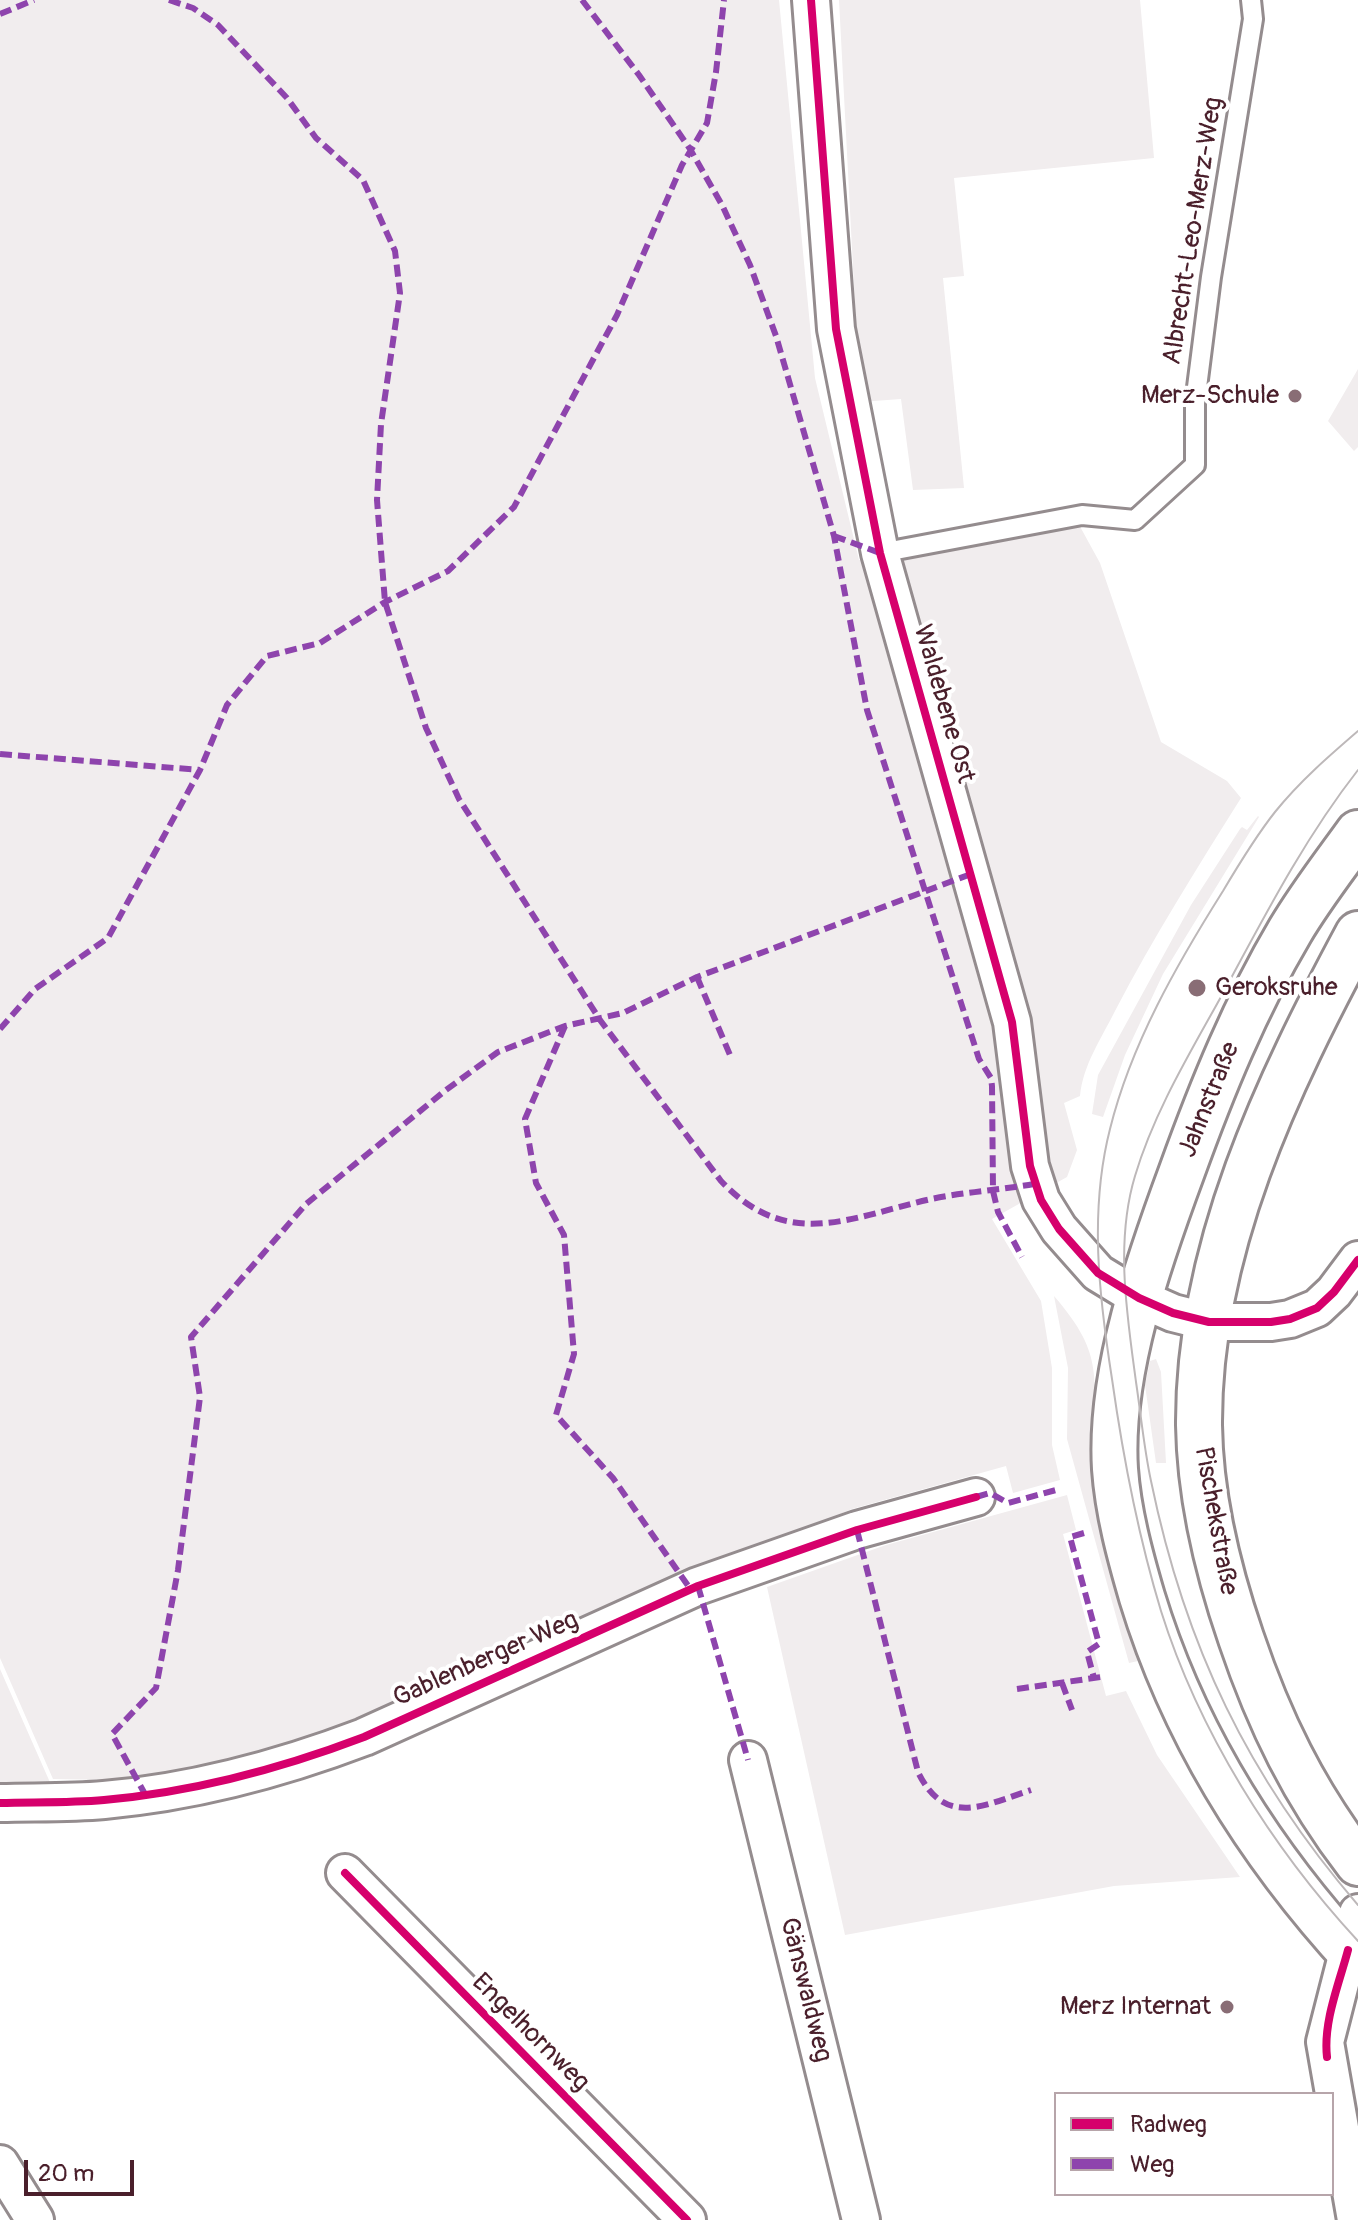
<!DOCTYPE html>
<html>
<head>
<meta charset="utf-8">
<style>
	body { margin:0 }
	#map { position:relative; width:1358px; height:2220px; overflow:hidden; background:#fff; font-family:Pangolin,sans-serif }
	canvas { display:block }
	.legend { position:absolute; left:1054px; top:2092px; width:280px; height:104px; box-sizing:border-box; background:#fff; border:2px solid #b7a5aa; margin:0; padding:10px 14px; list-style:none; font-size:24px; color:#4a1f2b }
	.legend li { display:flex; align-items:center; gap:16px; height:40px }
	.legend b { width:40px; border:2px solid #b7a5aa }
	.scale { position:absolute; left:24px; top:2160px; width:110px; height:36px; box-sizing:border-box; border:4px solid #4a1f2b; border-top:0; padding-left:10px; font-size:24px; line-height:28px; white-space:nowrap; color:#4a1f2b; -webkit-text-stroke:6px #fff; paint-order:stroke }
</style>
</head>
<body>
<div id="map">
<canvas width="1358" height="2220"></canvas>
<ul class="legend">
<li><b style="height:10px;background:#d6006c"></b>Radweg</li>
<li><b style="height:10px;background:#8e44ad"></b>Weg</li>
</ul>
<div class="scale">20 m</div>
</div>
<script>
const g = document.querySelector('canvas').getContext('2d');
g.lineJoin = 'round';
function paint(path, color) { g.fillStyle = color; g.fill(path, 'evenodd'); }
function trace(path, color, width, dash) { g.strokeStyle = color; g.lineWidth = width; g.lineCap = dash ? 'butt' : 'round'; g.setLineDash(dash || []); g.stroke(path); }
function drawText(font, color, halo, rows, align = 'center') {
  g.font = font + ' Pangolin,sans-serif'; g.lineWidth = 8; g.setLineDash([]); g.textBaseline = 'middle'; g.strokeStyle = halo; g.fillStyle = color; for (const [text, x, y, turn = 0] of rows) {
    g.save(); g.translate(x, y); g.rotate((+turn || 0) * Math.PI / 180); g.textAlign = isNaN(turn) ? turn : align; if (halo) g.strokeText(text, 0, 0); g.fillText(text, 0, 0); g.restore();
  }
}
paint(new Path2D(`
	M0 0H779L815 378 859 560 1077 521 1100 563 1161 742 1227 781 1241 798C1197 868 1153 938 1115 1011 1101 1039 1083 1065 1080 1096L1064 1103 1077 1150 1067 1177 992 1219 1041 1301 1052 1368V1445L1060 1480 1013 1493 1006 1466 852 1509 514 1652 310 1746 167 1781 53 1779 0 1658Z
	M839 0H1140L1154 158 954 178 964 276 943 278 964 488 913 490 901 399 860 402Z
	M1358 369V447L1354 451 1328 421Z
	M1258 816 1259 817 1163 974 1125 1055 1103 1117 1092 1114 1098 1075 1191 905 1240 829 1242 827 1247 830Z
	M1054 1296C1107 1357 1092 1377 1095 1450 1096 1482 1102 1516 1107 1548 1113 1586 1127 1624 1138 1661L1129 1663 1067 1439 1068 1368Z
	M1156 1359 1161 1372 1166 1463H1156L1145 1385 1150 1361Z
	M1067 1495 1076 1530 1063 1534 1106 1696 1126 1691 1157 1755 1240 1877 1114 1886 845 1935 767 1587 886 1545Z
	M0 1669 56 1796 0 1797Z`), '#f1edee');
const lane = new Path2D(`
	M880 553 1082 515 1135 520 1195 465V403L1211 277 1253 19 1251 0`);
const street = new Path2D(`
	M811 0 836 329 880 553 1012 1022 1030 1166 1041 1200 1059 1229 1098 1273 1139 1298 1173 1313 1209 1322H1271L1290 1319 1317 1308 1334 1292 1358 1260
	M748 1760 861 2220
	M0 1803C34 1802 70 1803 104 1800 194 1792 280 1769 364 1737L698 1586 857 1530 976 1497
	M345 1873 687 2220
	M0 2164 35 2220
	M1356 2220 1325 2042 1358 1913`);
const secondary = new Path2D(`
	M1358 833C1335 865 1310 897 1290 931 1245 1007 1212 1088 1182 1171 1149 1260 1109 1373 1115 1469 1118 1512 1130 1556 1142 1597 1184 1735 1261 1856 1358 1961
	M1358 934C1277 1085 1198 1249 1199 1425 1200 1497 1218 1571 1241 1638 1269 1721 1304 1793 1358 1863`);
trace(lane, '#948c8e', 24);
trace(street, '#948c8e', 42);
trace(secondary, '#948c8e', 50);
trace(lane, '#fff', 18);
trace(street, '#fff', 36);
trace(secondary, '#fff', 44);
trace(new Path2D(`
	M1358 731C1329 756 1300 781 1275 812 1256 836 1239 864 1223 891 1177 964 1131 1044 1110 1129 1089 1211 1099 1296 1112 1379 1123 1457 1138 1535 1161 1611 1199 1732 1272 1848 1358 1941
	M1358 770C1304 839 1264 917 1222 995 1190 1053 1154 1112 1135 1176 1115 1242 1127 1315 1136 1382 1141 1415 1144 1449 1151 1481 1185 1646 1248 1777 1358 1905`), '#bdb8b9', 2);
trace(new Path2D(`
	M169 0 193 8 218 25 287 98 316 138 363 180 395 251 400 293 381 424 377 500 385 602 426 728 459 799 600 1020 721 1181C788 1252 851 1217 931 1199 965 1192 1000 1190 1034 1184
	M582 0 639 75 690 149 722 205 750 265 776 336 834 536 867 710 979 1059 991 1078 992 1086 993 1191 998 1212 1022 1257
	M0 14 34 0
	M834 536 880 553
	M0 754 200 770
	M697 977 730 1055
	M565 1026 525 1119 536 1183 564 1235 574 1354 556 1415 613 1478 691 1590
	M0 1029 35 989 108 938 200 770 227 705 267 656 320 643 385 602 448 571 514 507 617 315 682 165 707 123 716 72 724 0
	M976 1497 990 1493 1008 1503 1056 1490
	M857 1530 918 1772C945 1828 985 1805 1031 1790
	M1084 1533 1070 1537 1099 1644 1087 1652 1094 1678
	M698 1586 748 1760
	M1062 1683 1072 1710
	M1017 1689 1101 1677
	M146 1796 112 1734 156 1688 178 1570 200 1397 191 1337 306 1204 446 1090 498 1052 565 1026 623 1013 697 977 971 874`), '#8e44ad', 6, [12, 6]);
trace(new Path2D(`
	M811 0 836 329 880 553 1012 1022 1030 1166 1041 1200 1059 1229 1098 1273 1139 1298 1173 1313 1209 1322H1271L1290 1319 1317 1308 1334 1292 1358 1260
	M0 1803C34 1802 70 1803 104 1800 194 1792 280 1769 364 1737L698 1586 857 1530 976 1497
	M345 1873 687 2220
	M1327 2057C1323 2022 1339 1984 1348 1950`), '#d6006c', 8);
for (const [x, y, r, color] of [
	[1295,396,8,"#896d75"],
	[1197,988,10,"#896d75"],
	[1227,2007,8,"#896d75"]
]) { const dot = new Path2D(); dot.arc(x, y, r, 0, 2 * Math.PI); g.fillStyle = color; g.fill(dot); trace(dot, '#fff', 3); }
drawText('26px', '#4a1f2b', '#fff', [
	["Albrecht-Leo-Merz-Weg",1194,231,-81],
	["Waldebene Ost",943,704,74],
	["Jahnstraße",1210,1100,-68],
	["Pischekstraße",1215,1521,80],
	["Gablenberger Weg",486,1660,-24],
	["Gänswaldweg",805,1990,76],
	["Engelhornweg",530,2033,45]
]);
drawText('26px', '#4a1f2b', '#fff', [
	["Merz-Schule",1279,396],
	["Geroksruhe",1215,988,"left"],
	["Merz Internat",1211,2007]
], 'right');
</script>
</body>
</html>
